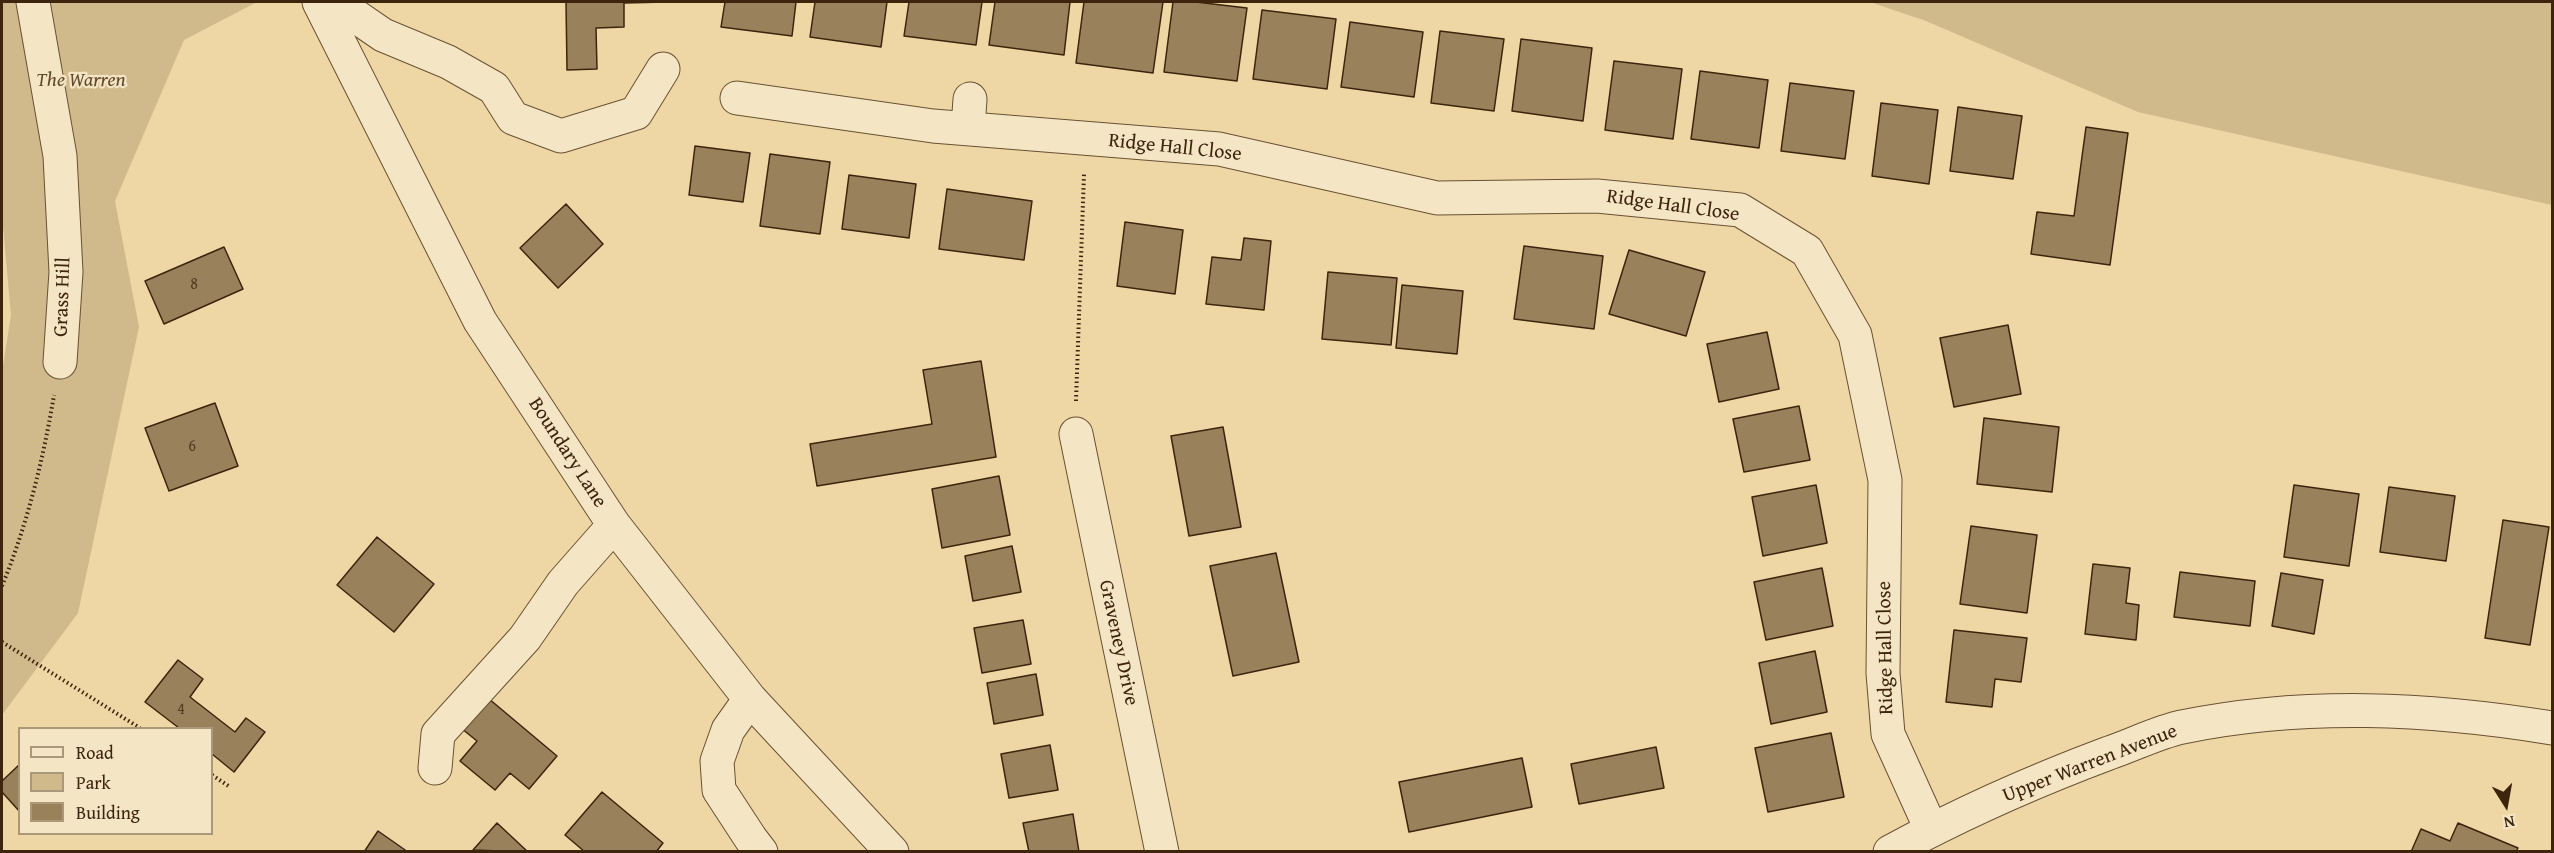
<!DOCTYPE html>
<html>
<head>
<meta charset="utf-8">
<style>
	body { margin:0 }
	#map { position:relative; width:2554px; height:853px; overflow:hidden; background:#eed7a5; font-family:"Gentium Book Plus",serif }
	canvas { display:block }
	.frame { position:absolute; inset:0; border:3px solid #3d240d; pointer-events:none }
	.legend { position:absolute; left:18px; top:727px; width:195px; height:108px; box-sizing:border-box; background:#f4e5c4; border:2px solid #ab987b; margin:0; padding:8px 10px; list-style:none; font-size:18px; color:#3d240d }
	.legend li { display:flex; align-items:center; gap:12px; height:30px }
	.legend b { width:30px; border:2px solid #ab987b }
	.north { position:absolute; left:2476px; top:775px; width:60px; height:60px; -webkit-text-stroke:4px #f4e5c4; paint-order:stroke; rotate:169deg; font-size:16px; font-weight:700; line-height:24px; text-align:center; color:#3d240d }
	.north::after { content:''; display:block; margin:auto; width:21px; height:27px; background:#3d240d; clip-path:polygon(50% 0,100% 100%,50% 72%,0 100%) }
</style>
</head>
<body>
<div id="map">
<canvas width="2554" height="853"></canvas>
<div class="frame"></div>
<ul class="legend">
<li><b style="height:8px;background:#f4e5c4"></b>Road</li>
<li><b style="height:16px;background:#d0b98b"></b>Park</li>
<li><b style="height:16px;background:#99815c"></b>Building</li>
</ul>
<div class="north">N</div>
</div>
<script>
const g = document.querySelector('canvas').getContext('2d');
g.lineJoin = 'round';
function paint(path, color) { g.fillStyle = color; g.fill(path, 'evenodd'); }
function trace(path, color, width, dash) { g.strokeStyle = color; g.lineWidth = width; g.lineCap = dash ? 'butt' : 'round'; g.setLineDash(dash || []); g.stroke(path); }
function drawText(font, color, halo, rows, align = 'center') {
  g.font = font + ' "Gentium Book Plus",serif'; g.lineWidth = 4.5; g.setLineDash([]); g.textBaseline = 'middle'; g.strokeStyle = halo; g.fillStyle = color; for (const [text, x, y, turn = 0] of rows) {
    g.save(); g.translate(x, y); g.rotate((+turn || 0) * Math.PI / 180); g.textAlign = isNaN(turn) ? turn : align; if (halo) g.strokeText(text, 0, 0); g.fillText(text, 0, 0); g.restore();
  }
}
paint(new Path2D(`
	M2 2H257L184 40 115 201 139 327 78 613 2 715V372L11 315 2 215Z
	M1870 2H2552V205L2138 112 1926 21Z`), '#d0b98b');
const building = new Path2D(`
	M566 2H666L624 3V27L596 28 597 69 567 70Z
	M725 2H796L792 36 721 27Z
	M815 2H887L881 47 810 37Z
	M909 2H982L976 45 904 36Z
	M995 2H1070L1064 55 989 45Z
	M1084 2H1163L1153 73 1076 63Z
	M1173 2H1196L1247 8 1237 81 1164 72Z
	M1262 10 1336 19 1327 89 1253 79Z
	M1350 22 1423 32 1414 97 1341 87Z
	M1440 31 1504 39 1494 111 1431 103Z
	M1521 39 1592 48 1583 121 1512 111Z
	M1614 61 1682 69 1673 139 1605 130Z
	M1700 71 1768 80 1759 148 1691 139Z
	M1790 83 1854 91 1845 159 1781 151Z
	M1881 103 1938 110 1929 184 1872 176Z
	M1958 107 2022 116 2013 179 1950 171Z
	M2086 127 2128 133 2110 265 2031 254 2037 212 2074 216Z
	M695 146 750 153 743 202 689 195Z
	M770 154 830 162 820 234 760 226Z
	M849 175 916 184 909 238 842 229Z
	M947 189 1032 201 1024 260 939 249Z
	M566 204 603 244 558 288 520 248Z
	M1125 222 1183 230 1175 294 1117 286Z
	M1244 238 1271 241 1264 310 1206 304 1212 257 1241 260Z
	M1524 246 1603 256 1594 329 1514 319Z
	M224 247 243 289 164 324 145 281Z
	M1629 250 1705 272 1686 336 1609 314Z
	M1328 272 1397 278 1391 345 1322 339Z
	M1402 285 1463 291 1457 354 1396 348Z
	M2008 325 2021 394 1954 407 1940 338Z
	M1767 332 1779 389 1719 402 1707 344Z
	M981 361 996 457 817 486 810 444 932 424 923 370Z
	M215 403 238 466 169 491 145 428Z
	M1799 406 1810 460 1744 472 1733 419Z
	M1984 418 2059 427 2052 492 1977 484Z
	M1223 427 1241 527 1189 536 1171 436Z
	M999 476 1010 535 942 548 932 489Z
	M1816 485 1827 543 1763 556 1752 497Z
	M2294 485 2359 494 2349 566 2284 557Z
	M2389 487 2455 496 2446 561 2380 552Z
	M2503 520 2549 527 2530 645 2485 638Z
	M1971 526 2037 535 2027 613 1960 604Z
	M377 537 434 584 394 632 337 585Z
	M1012 546 1021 592 973 601 965 556Z
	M1276 553 1299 662 1233 676 1210 566Z
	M2093 564 2130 568 2126 603 2139 605 2136 640 2085 634Z
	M1822 568 1833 626 1766 640 1754 582Z
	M2180 572 2255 581 2250 626 2174 617Z
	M2281 573 2323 580 2314 634 2272 626Z
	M1023 620 1031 664 982 673 974 628Z
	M1954 630 2027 638 2021 682 1995 679 1992 707 1946 702Z
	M1815 651 1827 712 1771 724 1759 663Z
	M178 660 203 679 190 697 235 732 246 718 265 732 234 772 212 754V728H179L145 702Z
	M1036 674 1043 715 994 724 987 683Z
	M482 693 557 756 529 789 510 773 495 790 460 761 477 741 456 724Z
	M1831 733 1844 797 1768 812 1755 748Z
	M1050 745 1058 790 1009 798 1001 754Z
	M1656 747 1664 788 1579 804 1571 764Z
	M1522 758 1532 807 1409 832 1399 782Z
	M20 764V812L2 792V781Z
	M602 792 663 843 656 852H585L565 835Z
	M1073 814 1079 852H1029L1023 823Z
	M497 823 528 852 473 850Z
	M2458 823 2518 848 2516 852H2411L2421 829 2450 841Z
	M378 831 408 852H364Z`);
paint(building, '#99815c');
trace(building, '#3d240d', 1.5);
const minor = new Path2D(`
	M33 2 60 156 66 272 60 362
	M319 2 480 321 614 525 750 699 892 852
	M335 2 383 35 448 62 494 88 513 118 561 136 636 113 663 69
	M737 98 933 126 1219 149 1437 198 1597 196 1740 210 1807 251 1855 335 1885 480 1883 673 1888 734 1931 829
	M968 128 970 99
	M1076 434 1162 852
	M750 699 728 730 717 761 719 790 751 839 761 852
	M435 768 438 734 525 638 563 583 614 525
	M1890 852C1960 814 2034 781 2109 753 2133 745 2158 732 2182 727 2305 702 2429 708 2552 728`);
trace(minor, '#695133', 35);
trace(new Path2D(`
	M1076 401 1084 174
	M2 586C27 525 43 461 54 395
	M2 642 140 728
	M212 775 230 787`), '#3d240d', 4, [1.5, 3]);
trace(minor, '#f4e5c4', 33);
drawText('16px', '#543b21', null, [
	["8",194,285],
	["6",192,447],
	["4",181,710]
]);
drawText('italic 20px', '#62492c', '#f4e5c4', [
	["The Warren",81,81]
]);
drawText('20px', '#3d240d', '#f4e5c4', [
	["Ridge Hall Close",1175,148,6],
	["Ridge Hall Close",1673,206,8],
	["Grass Hill",63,297,-88],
	["Boundary Lane",567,453,57],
	["Graveney Drive",1118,643,78],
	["Ridge Hall Close",1886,648,-91],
	["Upper Warren Avenue",2090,764,-21]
]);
</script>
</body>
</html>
